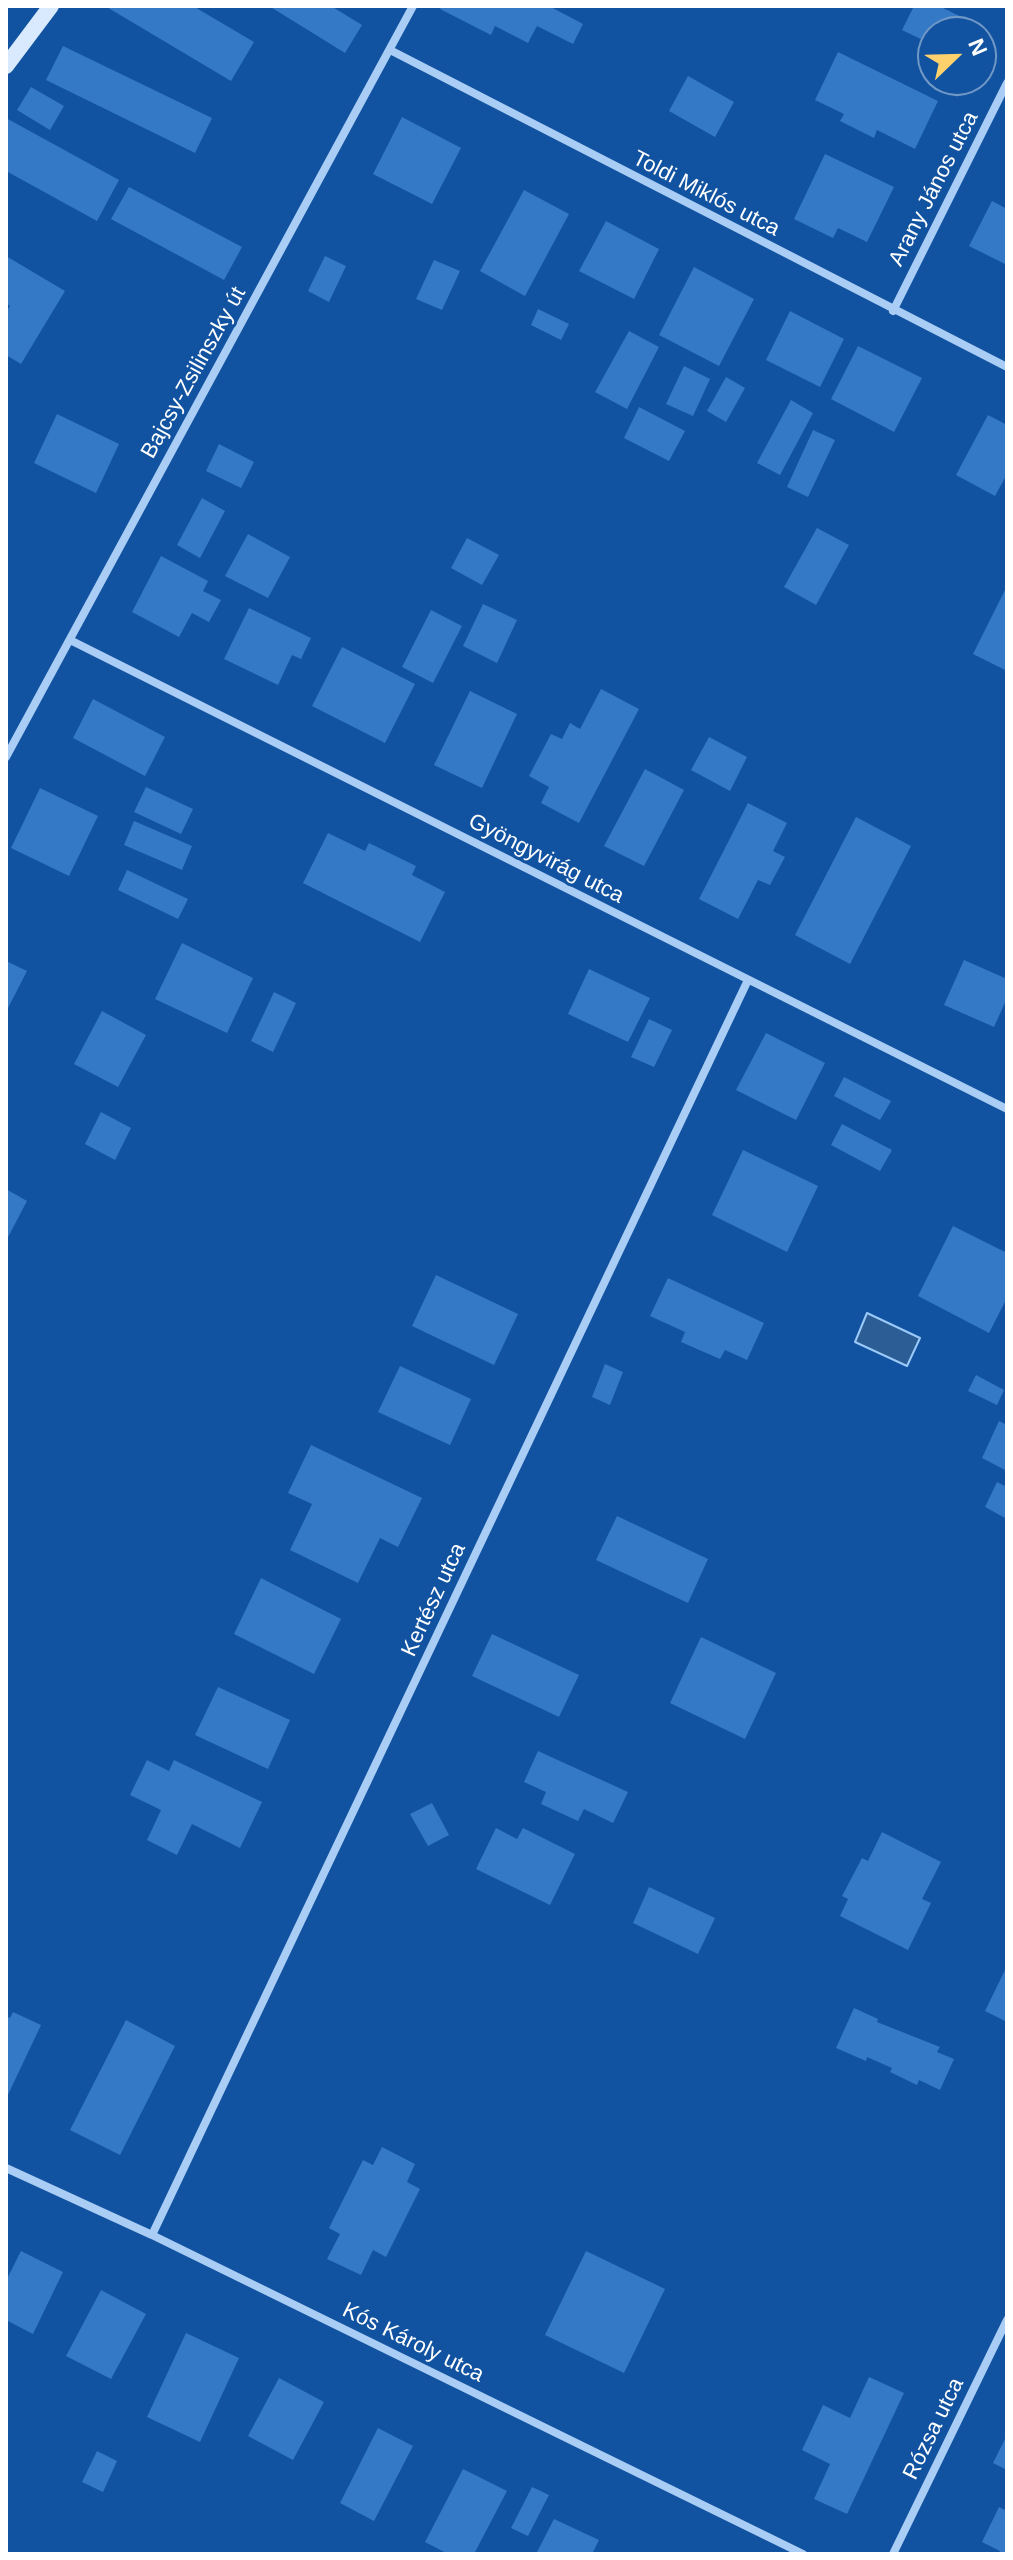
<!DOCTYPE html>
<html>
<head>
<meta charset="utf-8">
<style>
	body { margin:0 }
	#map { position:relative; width:1013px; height:2560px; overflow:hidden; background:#1153a0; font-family:Helvetica,sans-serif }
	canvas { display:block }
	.frame { position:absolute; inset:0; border:8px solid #fff; pointer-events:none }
	.north { position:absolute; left:917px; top:16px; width:80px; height:80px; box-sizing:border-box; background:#1153a0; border:2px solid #7098c6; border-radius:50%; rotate:67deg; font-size:22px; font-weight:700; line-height:32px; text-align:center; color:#fff }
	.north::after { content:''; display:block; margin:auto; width:28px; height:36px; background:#ffd16d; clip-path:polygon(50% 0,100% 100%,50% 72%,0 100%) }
</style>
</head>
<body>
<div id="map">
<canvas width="1013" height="2560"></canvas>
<div class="frame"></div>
<div class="north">N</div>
</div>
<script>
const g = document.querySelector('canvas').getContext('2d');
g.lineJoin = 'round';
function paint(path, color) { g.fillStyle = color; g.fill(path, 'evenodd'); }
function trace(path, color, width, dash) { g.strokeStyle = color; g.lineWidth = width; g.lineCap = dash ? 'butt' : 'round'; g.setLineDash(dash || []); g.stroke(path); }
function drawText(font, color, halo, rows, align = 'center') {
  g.font = font + ' Helvetica,sans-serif'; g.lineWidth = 6; g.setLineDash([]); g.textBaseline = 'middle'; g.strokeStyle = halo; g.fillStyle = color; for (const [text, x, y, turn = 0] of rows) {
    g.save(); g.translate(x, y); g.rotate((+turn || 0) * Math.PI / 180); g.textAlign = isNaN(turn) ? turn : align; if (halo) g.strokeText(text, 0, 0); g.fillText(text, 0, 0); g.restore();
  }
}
const water = new Path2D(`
	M867 1313 920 1338 907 1366 855 1342Z`);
paint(water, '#2c5d95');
trace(water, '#9bc9f8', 2);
paint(new Path2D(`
	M105 6H193L254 42 231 81Z
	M269 6H331L362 25 345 53Z
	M442 6H549L583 24 573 44 537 26 528 43 495 26 491 35 440 9Z
	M914 6H939L988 30 981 45V32H933V45L902 30Z
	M63 46 212 118 195 153 46 80Z
	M838 52 938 101 915 149 877 130 874 138 840 121 844 114 815 100Z
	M688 76 734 102 715 137 669 111Z
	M31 87 64 106 50 130 17 110Z
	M402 117 461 148 432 204 373 174Z
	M6 118 119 180 97 221 6 171Z
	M825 154 894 187 867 242 838 228 833 238 794 219Z
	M129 187 242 247 224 280 111 219Z
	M524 190 569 214 525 296 480 271Z
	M992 201 1007 209V265L969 246Z
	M606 221 659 249 634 299 579 271Z
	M6 256 65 291 21 364 6 355V312L10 306 6 303Z
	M325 256 346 266 329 302 308 291Z
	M434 260 460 271 442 310 416 299Z
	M694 267 754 299 719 366 659 335Z
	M538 309 569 324 561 340 531 325Z
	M790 311 844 339 820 387 766 360Z
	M629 331 659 347 627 409 595 392Z
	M858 346 922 378 894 432 831 399Z
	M684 366 710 379 693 416 666 404Z
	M726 377 745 388 726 422 707 411Z
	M791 400 813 413 780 475 757 463Z
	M639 407 685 431 669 461 624 438Z
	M57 414 119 444 96 493 34 463Z
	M988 415 1007 425V474L995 496 956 475Z
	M813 430 835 440 808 497 787 487Z
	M219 444 254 462 241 488 206 471Z
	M202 498 225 511 200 558 177 545Z
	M817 528 849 545 816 605 784 587Z
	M248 534 290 557 268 598 225 576Z
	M467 538 499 555 482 585 451 568Z
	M161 556 208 581 203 591 221 600 209 622 192 613 179 637 132 612Z
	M1007 586V671L973 654Z
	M483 604 517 620 497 663 463 646Z
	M249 608 311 638 301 659 292 655 278 685 224 659Z
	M431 610 462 626 433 683 402 667Z
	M342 647 415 684 385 743 312 706Z
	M601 689 639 709 579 823 541 803 549 787 529 776 551 734 562 739 570 723 580 729Z
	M470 691 517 714 482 788 434 765Z
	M93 699 165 737 145 776 73 738Z
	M709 737 747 757 730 791 691 770Z
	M645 769 684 790 644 866 604 846Z
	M146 787 193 809 181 834 134 812Z
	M40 788 98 816 69 876 11 848Z
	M748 803 787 823 773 851 785 857 770 885 758 880 738 919 699 899Z
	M856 817 911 846 850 964 795 935Z
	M134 821 192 846 182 870 124 845Z
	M328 833 365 851 369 843 416 866 412 875 445 892 420 942 303 883Z
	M127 870 188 899 178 919 118 890Z
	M182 943 253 978 227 1033 155 999Z
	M964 960 1007 979V998L994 1027 944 1005Z
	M6 961 27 971 6 1012Z
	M589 969 650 998 628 1042 568 1014Z
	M274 992 296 1003 273 1052 251 1041Z
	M102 1011 146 1035 118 1087 74 1064Z
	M649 1019 672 1030 654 1067 631 1057Z
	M766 1033 825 1063 796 1120 736 1090Z
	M844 1077 891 1101 880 1120 834 1096Z
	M101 1112 131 1128 115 1160 85 1144Z
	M842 1124 892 1150 880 1171 831 1145Z
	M743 1150 818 1186 787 1252 712 1215Z
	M6 1189 27 1201 6 1241Z
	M953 1226 1007 1253V1298L989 1333 918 1296Z
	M436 1275 518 1314 494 1365 412 1326Z
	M668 1278 764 1323 747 1360 725 1350 720 1359 681 1342 685 1332 650 1316Z
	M605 1364 623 1372 610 1405 592 1397Z
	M400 1366 471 1399 450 1445 378 1412Z
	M976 1375 1004 1390 997 1405 968 1391Z
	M999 1421 1007 1425V1471L982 1458Z
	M311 1445 422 1498 398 1547 380 1538 358 1583 290 1550 312 1504 288 1493Z
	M997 1482 1007 1487V1519L985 1507Z
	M617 1516 708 1559 688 1603 596 1560Z
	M261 1578 341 1619 314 1674 234 1634Z
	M492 1634 579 1675 559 1717 472 1676Z
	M701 1637 776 1673 745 1739 670 1703Z
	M218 1687 290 1720 268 1769 195 1735Z
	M538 1751 628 1792 613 1823 584 1809 578 1821 541 1804 546 1792 524 1782Z
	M147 1760 169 1771 174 1760 262 1802 240 1848 192 1824 177 1855 147 1840 161 1810 130 1795Z
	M432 1803 449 1835 428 1846 410 1814Z
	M496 1828 517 1839 523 1828 575 1854 550 1905 476 1869Z
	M882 1832 941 1862 922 1899 931 1903 908 1950 840 1916 848 1899 842 1896 862 1858 868 1861Z
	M649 1887 715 1918 698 1954 633 1923Z
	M1007 1966V2022L985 2011Z
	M854 2008 878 2019 877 2022 940 2047 937 2052 954 2059 940 2090 919 2080 917 2085 890 2072 892 2068 867 2057 866 2061 836 2048Z
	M13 2012 41 2025 6 2099V2016L10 2018Z
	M126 2020 175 2046 120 2155 70 2130Z
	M382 2147 415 2164 407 2182 420 2189 386 2257 373 2250 361 2275 327 2259 340 2234 329 2228 363 2160 373 2165Z
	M21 2251 63 2272 33 2334 6 2320V2281Z
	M586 2251 665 2289 624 2373 545 2335Z
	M101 2290 146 2314 111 2379 66 2356Z
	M186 2333 239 2358 200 2442 147 2417Z
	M869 2377 904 2393 847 2514 814 2499 830 2464 802 2450 823 2405 850 2418Z
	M279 2378 324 2402 293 2460 248 2436Z
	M378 2428 413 2446 374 2521 340 2503Z
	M1007 2435V2470L993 2463Z
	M97 2451 117 2461 103 2492 82 2482Z
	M463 2469 507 2491 474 2554H448L425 2542Z
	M532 2487 549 2495 528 2536 511 2528Z
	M999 2507 1007 2511V2554H998L1000 2551 982 2542Z
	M554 2519 599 2540 592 2554H536Z`), '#3479c6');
trace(new Path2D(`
	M390 50 1007 367
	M893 311 1007 83
	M70 640 1007 1109
	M6 757 413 6
	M6 2168 152 2235 803 2554
	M152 2235 748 980
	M893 2554 1007 2320`), '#a9cdf5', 8);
trace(new Path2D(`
	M6 66 51 6`), '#d9eafe', 16);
drawText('22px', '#fff', '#1153a0', [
	["Arany János utca",934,189,-63],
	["Toldi Miklós utca",706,194,27],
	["Bajcsy-Zsilinszky út",194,373,-61],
	["Gyöngyvirág utca",546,859,27],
	["Kertész utca",434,1600,-65],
	["Kós Károly utca",413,2343,26],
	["Rózsa utca",934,2429,-64]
]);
</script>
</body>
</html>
